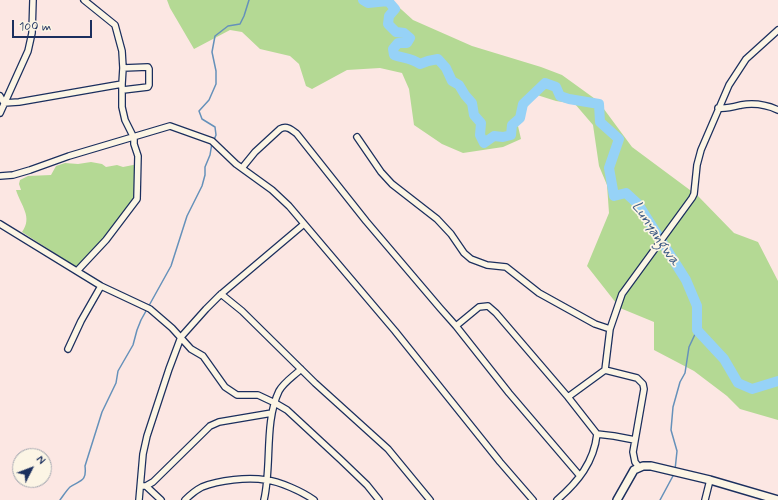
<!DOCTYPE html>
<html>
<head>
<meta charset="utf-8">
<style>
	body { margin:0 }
	#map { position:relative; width:778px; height:500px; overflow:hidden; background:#fce7e3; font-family:Mynerve,sans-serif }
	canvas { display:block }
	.north { position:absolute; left:12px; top:448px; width:40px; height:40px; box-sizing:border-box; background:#fcf5e5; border:1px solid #a2a6af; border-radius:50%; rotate:48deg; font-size:11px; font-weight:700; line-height:16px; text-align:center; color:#1b2f5e }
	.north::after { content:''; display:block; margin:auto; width:14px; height:18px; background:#1b2f5e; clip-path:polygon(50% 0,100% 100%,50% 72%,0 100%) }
	.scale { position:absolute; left:12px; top:20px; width:80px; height:18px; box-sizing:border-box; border:2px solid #1b2f5e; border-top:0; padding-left:5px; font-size:12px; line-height:14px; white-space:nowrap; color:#1b2f5e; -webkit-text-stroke:3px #fcf5e5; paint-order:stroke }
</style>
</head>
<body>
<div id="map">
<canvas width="778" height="500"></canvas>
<div class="north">N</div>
<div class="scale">100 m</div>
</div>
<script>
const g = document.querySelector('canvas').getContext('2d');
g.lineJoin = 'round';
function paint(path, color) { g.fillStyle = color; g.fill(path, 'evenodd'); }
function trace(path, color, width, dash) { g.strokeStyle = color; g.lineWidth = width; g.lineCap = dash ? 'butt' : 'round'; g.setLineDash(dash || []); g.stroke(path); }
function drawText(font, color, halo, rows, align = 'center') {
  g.font = font + ' Mynerve,sans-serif'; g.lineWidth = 3.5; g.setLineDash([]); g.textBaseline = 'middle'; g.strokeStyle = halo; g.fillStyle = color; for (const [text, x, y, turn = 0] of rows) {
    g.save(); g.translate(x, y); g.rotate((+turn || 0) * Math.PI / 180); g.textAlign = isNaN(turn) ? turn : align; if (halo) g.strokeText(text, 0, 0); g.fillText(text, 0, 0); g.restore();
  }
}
paint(new Path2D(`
	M167 0H391L413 20 472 46 541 67 562 75 598 101 632 147 698 196 734 233 758 242 778 281V420L740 409 727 396 694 371 654 350V322L620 308 587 266 609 213 607 185 599 166 593 125 575 104 556 101 537 95 526 108 518 126 521 139 503 147 463 153 442 144 414 125 409 89 402 73 380 68 347 70 312 89 306 86 299 64 290 56 260 49 242 32 230 30 194 49 170 8Z
	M91 162 102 164 106 167 117 165 123 167 138 164 136 198 118 224 82 264 76 267 22 232C33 217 21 206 16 190H21L19 184 20 180 28 176 51 175 56 166 65 163 78 164Z`), '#b4d994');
trace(new Path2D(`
	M214 140 216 135 215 127 202 119 199 111 209 100 216 84V71L212 52 215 36 228 26 240 24 244 16 249 0
	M675 470 677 451 671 430 673 407 680 382 685 373 689 347 697 330
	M60 500C63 496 66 491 70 487 80 480 87 482 85 466L102 412 116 383 118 371 133 345 137 330 141 320 171 266 187 216 202 186 205 175V167L210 155 212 143
	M660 500 674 474`), '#6591ba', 1.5);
trace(new Path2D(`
	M363 0 368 3 388 1 395 9 389 16 388 24 396 32 404 33 410 38 407 43H398L393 49 394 55C403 58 412 58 420 64L428 61 438 59 446 68 452 81 459 85 465 95 472 103 474 115 481 123 480 135 484 143 494 136 503 137 511 135 512 125 520 118 523 104 545 83 556 87 560 96 569 99 599 104 600 122 619 139 609 168 614 196 626 193 638 204 686 280 697 306V330L724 359 738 383 752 389 778 381`), '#96d2f7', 10);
const minor = new Path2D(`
	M84 0 115 25 122 51 123 68 122 84
	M123 90 148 87 149 85V69L148 67 123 68
	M0 96 4 103 19 102 122 84V107L125 120 134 138V144L138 156 137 199 106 240 77 271
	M718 108C726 109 733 107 741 105 753 103 767 105 778 110
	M0 113 28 51 32 33 33 0
	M357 137 381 172 392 184 437 219 451 234 464 253 471 259 487 265 506 267 539 293 595 324 610 329
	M242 168 255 152 280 129C287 125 292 130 297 134L366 221 440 308 456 326 509 393 580 476
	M0 176 13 175 30 170 69 156 170 126 212 141 236 164 272 190 289 206 395 331 500 462 533 500
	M0 224 101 286 150 309 172 328 191 349 203 356 225 387 237 395H258L275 403 287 410 341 460 367 485 379 500
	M221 294 242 311 315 383 388 449 430 500
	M456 326 479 307 488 306 496 313 568 397 597 434C594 462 578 482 557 500
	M68 349 81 321 101 286
	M605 370 610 329 622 294 692 198 694 194 697 165 701 150 729 85 746 59 778 30
	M568 397 605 370 637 378 643 384 644 389 633 452 635 462 639 467
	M597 434 614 436 635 440
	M141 486H146L153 482 210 426 219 422 272 413
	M146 486 161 500
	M139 500 143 454 147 436 169 369 181 337 206 309 220 295 304 224
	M185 500C190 495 196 490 202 487 219 480 248 477 266 480 279 481 303 492 314 500
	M264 500C272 466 264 422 279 391 284 382 294 376 301 369
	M705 500 710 480`);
const tertiary = new Path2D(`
	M617 500 634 470 643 466H651L710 480 778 500`);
trace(minor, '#1b2f5e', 8);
trace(tertiary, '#1b2f5e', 10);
trace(minor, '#fcf5e5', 5.5);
trace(tertiary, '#fcf5e5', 7);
drawText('italic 15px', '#3a5884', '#fcf5e5', [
	["Lunyangwa",655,234,56]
]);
</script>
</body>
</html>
